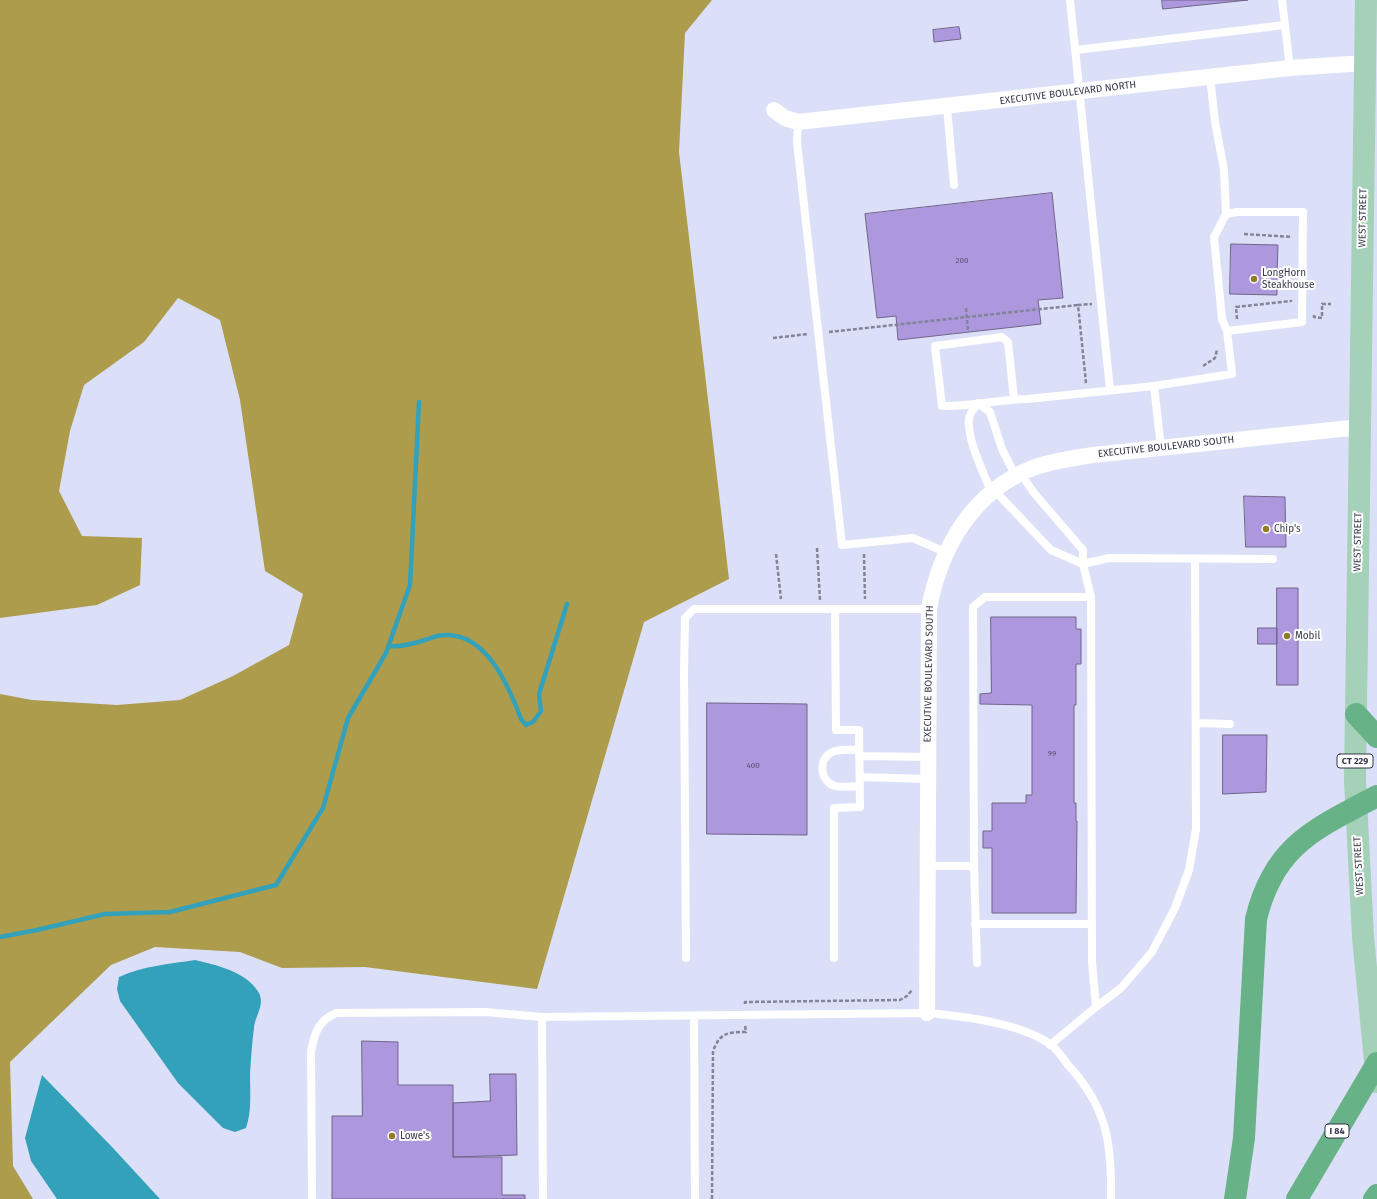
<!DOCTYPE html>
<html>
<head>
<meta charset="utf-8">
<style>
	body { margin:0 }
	canvas { display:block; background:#dbdff8 }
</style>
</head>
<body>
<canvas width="1377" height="1199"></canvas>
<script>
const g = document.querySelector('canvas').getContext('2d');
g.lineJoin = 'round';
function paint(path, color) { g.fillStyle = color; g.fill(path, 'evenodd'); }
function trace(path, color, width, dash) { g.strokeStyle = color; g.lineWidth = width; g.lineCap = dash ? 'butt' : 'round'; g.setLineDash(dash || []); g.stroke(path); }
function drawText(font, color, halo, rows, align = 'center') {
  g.font = font + ' "Fira Sans",sans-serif'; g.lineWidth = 4; g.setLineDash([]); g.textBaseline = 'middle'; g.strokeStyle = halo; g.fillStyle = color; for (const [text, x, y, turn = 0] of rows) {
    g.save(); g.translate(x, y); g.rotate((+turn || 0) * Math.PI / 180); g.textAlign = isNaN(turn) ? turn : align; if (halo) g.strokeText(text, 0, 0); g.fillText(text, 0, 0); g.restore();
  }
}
paint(new Path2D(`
	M0 0H712L685 33 679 152 729 579 644 622 537 989 365 967 282 968 240 952 155 947 111 965 10 1062 13 1166 33 1199H0V694L32 700 117 705 180 700 233 676 289 645 303 594 265 571 240 400 220 320 178 298 144 342 84 385 70 431 59 491 82 536 142 538 140 585 97 605 0 618Z`), '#ad9c4c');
paint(new Path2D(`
	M195 960C216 965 244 971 257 990 267 1003 255 1015 254 1028 252 1043 251 1058 250 1074 250 1092 252 1111 246 1128L235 1132 223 1128 178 1083 120 1001 117 989 119 977C143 966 169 964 195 960Z
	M42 1075 113 1148 160 1199H57L31 1161 25 1138Z`), '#34a1bb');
trace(new Path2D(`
	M389 646C401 647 413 644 425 640 429 639 433 637 437 636 484 627 508 684 521 719L526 725 533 722 541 711 539 694 567 604
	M0 937 37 930 105 914 170 912 276 885 323 808 348 718 386 653 410 585 419 402`), '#34a1bb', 4.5);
const building = new Path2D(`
	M1162 0H1248L1163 9Z
	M959 27 961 39 934 42 933 30Z
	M1052 193 1063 298 1038 300 1041 324 898 340 896 316 877 318 865 214Z
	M1231 244 1278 245 1277 274H1284V283H1277V295L1230 294Z
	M1244 496 1285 497 1286 547H1246Z
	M1277 588H1298V685H1277Z
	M991 617H1076V629H1081V664H1076V705H1074V803H1076V821H1077L1076 913H992V848H983V831H992V803H1026V795H1032V705L980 704V694L991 693Z
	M1258 628H1277V644H1258Z
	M707 703 807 704V835L707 834Z
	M1223 735H1267L1266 792 1223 794Z
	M362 1041 398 1042V1085H453V1157H502V1195H525V1199H332V1116H362Z
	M490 1074H516L517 1155 453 1157V1103L490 1101Z`);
paint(building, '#ad98de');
trace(building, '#706589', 1);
trace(new Path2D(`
	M1244 234 1292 237
	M966 308 968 331
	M1314 315V317L1322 318V304H1331
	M1237 319 1236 307 1291 301V300
	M829 332 1078 305
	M773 338 808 334
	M1203 366 1215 358 1217 350
	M1086 383 1078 305 1092 304
	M817 548 820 600
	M776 554 781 599
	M864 554 865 599
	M745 1004V1002L900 1000 907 996 912 990
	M712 1199 713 1051C720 1033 727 1032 746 1032L745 1025`), '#82859a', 2.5, [4, 2]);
trace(new Path2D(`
	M1070 0 1110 390
	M1282 0 1290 68
	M1076 50 1285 25
	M947 107 954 185
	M798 122 797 142 842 545 913 538 945 552
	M1226 214 1237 212H1303L1302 322 1227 331
	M1154 386 1161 448
	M1014 399 1008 342 1002 337 935 346 942 406C971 407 999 399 1028 399L1154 386 1232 374 1227 331 1222 319 1214 237 1226 214 1224 170 1215 122 1210 77
	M995 491 1051 550 1083 564V550L1034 493 1021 474
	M992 494C984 473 967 441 969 419 969 414 975 407 978 403L990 412 1002 449 1016 477
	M1196 723 1230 724
	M859 750C851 750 836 748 829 754 818 762 821 782 835 786 842 788 852 786 860 786
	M859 756 928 757
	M860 777 928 779
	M928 866H974L977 963
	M974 866 973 607 985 597H1091
	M975 924H1092
	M686 958 684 672 685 618 694 609H929
	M834 958V808L860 807 859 730H836L835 609
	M1096 1007 1121 988 1152 952 1175 908 1189 870 1196 829 1195 559
	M694 1016 695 1199
	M1050 1045 1096 1007 1092 962 1091 597 1083 564 1109 558 1273 559
	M312 1199 311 1052C314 1034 318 1021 336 1013L485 1012 542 1017
	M543 1199 542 1017 927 1013C963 1016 1020 1023 1050 1044 1057 1049 1063 1058 1068 1065 1107 1107 1112 1143 1111 1199`), '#fff', 8);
trace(new Path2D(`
	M774 110 785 118 798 122 1290 68 1365 63
	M927 1013 929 609C940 548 973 491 1033 468 1052 461 1072 458 1093 455L1360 427`), '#fff', 16);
trace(new Path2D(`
	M1366 0 1355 780 1363 937 1377 1082`), '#a4d1b8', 22);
trace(new Path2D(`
	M1356 714 1377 737
	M1235 1199 1244 1138 1256 919C1274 845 1315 829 1377 796
	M1297 1199 1377 1063
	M1374 1199 1377 1195`), '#68b288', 22);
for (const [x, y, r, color] of [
	[1254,279,4,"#907e25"],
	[1266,529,4,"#907e25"],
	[1287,636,4,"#907e25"],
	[392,1136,4,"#907e25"]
]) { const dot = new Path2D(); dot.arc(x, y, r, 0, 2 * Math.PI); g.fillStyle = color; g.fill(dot); trace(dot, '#fff', 1.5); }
drawText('8px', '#534f6e', null, [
	["200",962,261],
	["99",1052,754],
	["400",753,766]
]);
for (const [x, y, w] of [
	[1355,761,36],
	[1337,1131,24]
]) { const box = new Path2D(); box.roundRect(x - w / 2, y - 7, w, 14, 3); g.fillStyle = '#fff'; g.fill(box); trace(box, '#353748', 1); }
drawText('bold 9px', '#353748', null, [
	["CT 229",1355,761],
	["I 84",1337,1131]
]);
drawText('10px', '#353748', '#fff', [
	["EXECUTIVE BOULEVARD NORTH",1068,93,-7],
	["WEST STREET",1363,218,-89],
	["EXECUTIVE BOULEVARD SOUTH",1166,447,-6],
	["WEST STREET",1358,542,-89],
	["EXECUTIVE BOULEVARD SOUTH",929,674,-89],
	["WEST STREET",1359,866,-93]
]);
drawText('10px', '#353748', '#fff', [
	["LongHorn",1262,273],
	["Steakhouse",1262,285],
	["Chip's",1274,529],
	["Mobil",1295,636],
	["Lowe's",400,1136]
], 'left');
</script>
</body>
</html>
